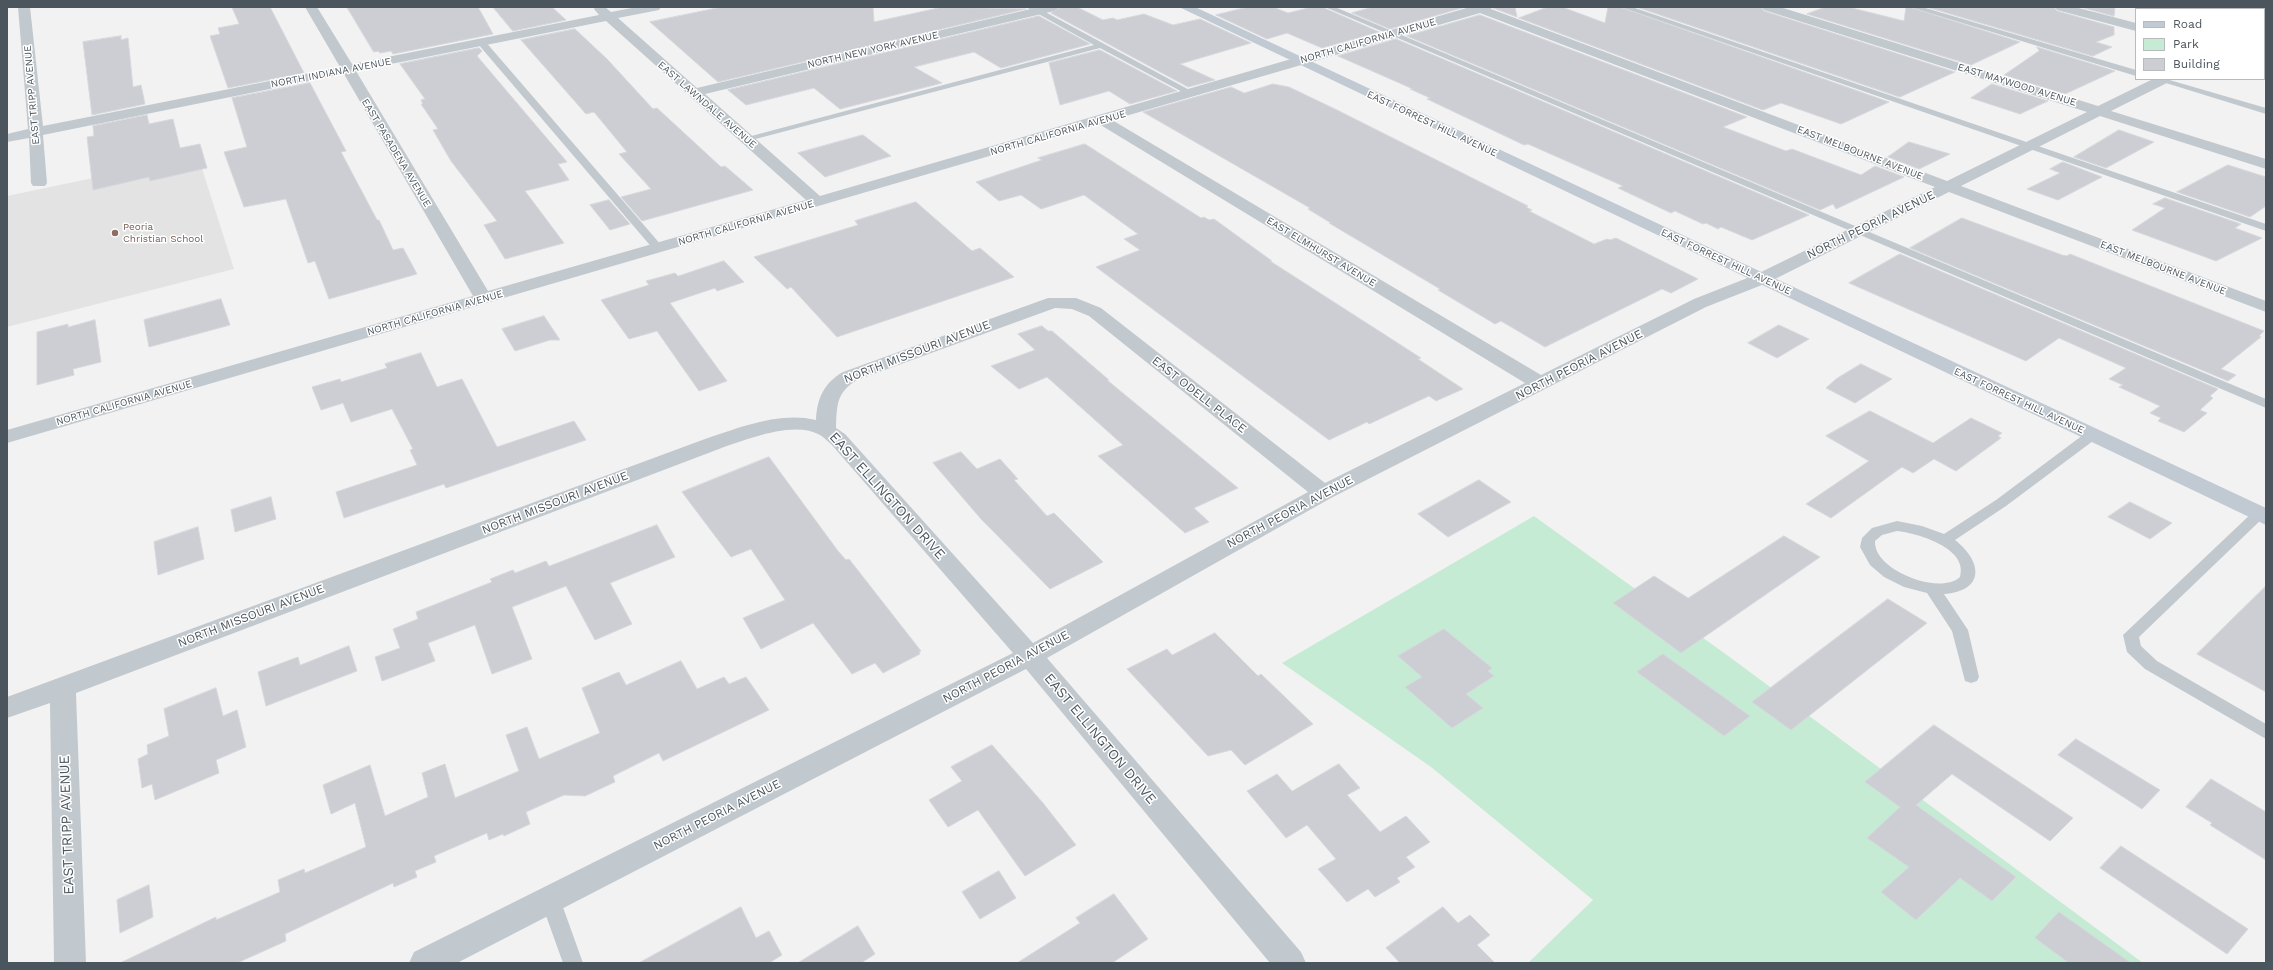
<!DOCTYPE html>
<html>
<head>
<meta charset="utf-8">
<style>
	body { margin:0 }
	#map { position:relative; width:2273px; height:970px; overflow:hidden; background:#f3f2f2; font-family:"Work Sans",sans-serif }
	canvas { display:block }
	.frame { position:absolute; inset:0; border:8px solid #4b555d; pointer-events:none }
	.legend { position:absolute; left:2135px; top:8px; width:130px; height:72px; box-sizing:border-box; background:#fff; border:1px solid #b7bbbe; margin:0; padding:5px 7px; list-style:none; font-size:12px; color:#4b555d }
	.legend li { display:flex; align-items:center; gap:8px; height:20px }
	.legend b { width:20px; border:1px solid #b7bbbe }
</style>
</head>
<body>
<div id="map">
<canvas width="2273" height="970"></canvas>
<div class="frame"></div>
<ul class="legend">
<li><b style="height:5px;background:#c1cad3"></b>Road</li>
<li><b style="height:11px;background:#c6ebd4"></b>Park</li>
<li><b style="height:11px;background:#ccced3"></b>Building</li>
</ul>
</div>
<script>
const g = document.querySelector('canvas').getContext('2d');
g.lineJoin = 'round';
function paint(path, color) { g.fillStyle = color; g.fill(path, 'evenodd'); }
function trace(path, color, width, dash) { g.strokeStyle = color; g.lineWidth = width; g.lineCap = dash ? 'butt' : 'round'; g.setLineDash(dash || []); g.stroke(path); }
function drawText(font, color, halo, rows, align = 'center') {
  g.font = font + ' "Work Sans",sans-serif'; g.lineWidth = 3; g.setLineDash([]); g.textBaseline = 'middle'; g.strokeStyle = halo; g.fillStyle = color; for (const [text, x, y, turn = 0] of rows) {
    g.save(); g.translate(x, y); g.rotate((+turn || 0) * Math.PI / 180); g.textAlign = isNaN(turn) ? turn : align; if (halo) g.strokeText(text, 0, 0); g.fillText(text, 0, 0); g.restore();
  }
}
paint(new Path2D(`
	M198 156 234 269 7 327V196Z`), '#e4e3e3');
paint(new Path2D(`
	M1534 516 1731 658 2143 963H1528L1593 900 1431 767 1282 663Z`), '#c6ebd4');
const building = new Path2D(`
	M232 7H270L304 73 228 88 210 36 220 34 218 28 239 24Z
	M347 7H478L493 34 393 54 391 51 380 53 378 51 374 52Z
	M493 7H552L566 20 513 31Z
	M722 7H873L874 22 943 7 1026 9 718 82 650 22Z
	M1061 7H1077L1103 20 1113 18 1117 20 1144 14 1173 25 1200 19 1251 43 1180 64 1215 80 1188 87 1051 13Z
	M1248 7H1273L1288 13 1312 7H1322L1379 32 1322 48 1287 33 1267 39 1216 15Z
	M1373 7H1465L1390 29 1352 13Z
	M1493 7H1515L1517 17 1493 8Z
	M1548 7H1562L1605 23 1608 7H1620L1889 102 1841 124 1781 103 1763 110 1519 18Z
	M1637 7H1761L1764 11 1955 72 1900 97Z
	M1826 7H1848L1904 21 1906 7H1909L2020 42 1971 65 1807 14Z
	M1927 7H2054L2057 11 2114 27V35L2096 42 2112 47 2093 56Z
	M2081 7H2115L2114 16Z
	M1480 15 1747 117 1723 127 1786 151 1792 149 1861 175 1875 166 1904 177 1836 209 1833 204 1820 210 1407 36Z
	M1039 16 1090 44 1001 68 974 52 914 67 942 83 840 109 814 88 746 105 728 90Z
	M575 29 607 59 653 109 657 108 721 167 725 166 753 190 642 221 621 197 651 189 619 154 627 152 594 112 586 114 521 40Z
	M121 36V40L128 38 133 87 141 85 145 104 92 115 83 42Z
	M1396 39 1809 215 1752 240 1721 227 1718 229 1706 223 1703 224 1675 211 1671 213 1618 188 1623 186 1528 144 1524 145 1427 99 1430 98 1410 89H1413L1338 56Z
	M2037 47 2115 71 2065 94 2004 75 2039 51Z
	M479 48 482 51 477 56 567 162 558 164 569 180 525 191 564 243 505 259 484 225 497 221 451 161 433 130 438 129 421 104H423L421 100 425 99 400 64Z
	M1100 50 1177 91 1130 104 1109 91 1060 105 1049 63Z
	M310 83 346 151 341 152 377 220H379L393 250 403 248 417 274 329 299 315 261 308 263 286 199 244 207 224 152 247 147 232 98Z
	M1273 84 1289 87 1337 110 1528 206 1526 207 1532 210 1529 211 1594 244 1607 239 1610 240 1616 238 1698 279 1671 293 1662 289 1545 347 1501 321 1495 324 1438 290 1440 289 1329 223H1331L1308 209 1310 208 1143 112 1231 87 1244 93Z
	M1992 84 2048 101 2020 114 1971 98Z
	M147 115 149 124 173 119 180 148 200 144 207 168 150 181 149 177 93 190 87 137 94 136 93 126Z
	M2119 130 2154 142 2106 168 2074 157Z
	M863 135 891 156 825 177 798 153Z
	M1909 142 1950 154 1919 169 1888 157Z
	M1085 144 1201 218 1204 217 1209 220 1214 219 1272 261H1270L1421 358 1418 359 1463 389 1436 401 1429 396 1369 424 1367 422 1329 440 1096 267 1140 250 1124 239 1138 234 1084 195 1041 209 1021 195 999 201 976 182 1042 160 1038 158Z
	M2063 162 2102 177 2058 200 2027 189 2060 173 2050 169Z
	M2228 165 2266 177V206L2250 217 2177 192Z
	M2165 198 2241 224 2235 228 2262 238 2216 261 2132 230 2165 208 2153 204Z
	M609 200 630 224 610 230 590 205Z
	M916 202 972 251 980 248 1014 277 837 337 791 287 787 289 754 257 858 225 855 221Z
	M1962 218 2062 255 2067 256 2070 254 2264 331 2259 336 2261 337 2221 369 2236 375 2228 381 1910 248Z
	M1900 254 2218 389 2210 396 2213 398 2200 410 2207 413 2184 432 2158 421 2161 418 2150 413 2160 406 2119 387 2123 385 2109 379 2126 368 2059 338 2026 361 1849 283Z
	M724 261 744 282 717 291 715 288 670 303 727 381 699 391 657 331 629 339 601 300 649 285 646 281 675 273 678 276Z
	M221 299 230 325 149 347 144 320Z
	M544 316 560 340H550L515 351 502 329Z
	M95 320 101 362 73 369 74 375 37 385V332L68 324V327Z
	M1779 325 1809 339 1777 358 1748 343Z
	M1042 326 1048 331H1052L1109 380H1107L1238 488 1194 508 1209 522 1185 533 1098 456 1123 445 1047 377 1019 389 991 366 1035 350 1018 334Z
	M421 353 437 387 462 379 497 447 574 421 586 440 446 488 444 484 344 518 336 492 417 465 410 450 413 449 392 409 351 422 343 403 321 410 312 387 340 379 341 382 387 368 385 364Z
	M1861 364 1892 379 1855 403 1826 388 1836 379Z
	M1870 411 1933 443 1971 418 2002 433 1998 436 2001 438 1956 471 1934 459 1913 473 1902 467 1831 518 1806 504 1869 461 1826 436Z
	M961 452 977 469 1000 459 1018 479 1014 480 1047 516 1054 513 1103 562 1050 589 981 519 933 463Z
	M769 457 838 551 846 560 849 559 921 651 919 652 920 654 883 673 875 663 852 674 813 623 761 649 743 618 785 600 751 549 731 557 682 492Z
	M1479 480 1511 502 1448 537 1418 514Z
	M271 497 276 519 235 532 231 510Z
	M2130 502 2172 523 2150 539 2108 517Z
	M657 525 675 557 610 583 632 624 595 640 566 586 512 607 532 659 492 674 475 625 428 643 435 661 382 681 375 657 400 648 393 629 418 619 416 612 492 582 490 579 513 570 515 573 546 561 549 566Z
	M198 527 204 559 158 575 154 542Z
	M1784 536 1820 557 1681 653 1613 603 1654 576 1688 598Z
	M2266 586V692L2197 654Z
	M1888 599 1927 623 1791 730 1752 702Z
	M1444 629 1492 668 1488 671 1494 676 1466 694 1483 708 1452 728 1405 687 1422 677 1398 656Z
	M1215 633 1258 676 1261 674 1313 724 1245 765 1231 750 1208 756 1127 669 1167 649 1172 655Z
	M349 646 357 671 266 706 258 672 298 657 300 665Z
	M1663 654 1750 716 1724 736 1637 672Z
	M681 661 697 689 724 677 729 684 746 677 769 710 663 761 659 753 613 776 615 782 585 796 564 795 526 812 530 824 504 836 503 834 489 840 487 833 434 856 436 862 415 871 417 877 394 887 393 883 285 934 286 941 237 963H120L216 917V920L280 892 278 880 304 869 305 873 366 847 355 803 331 814 323 785 370 765 385 816 428 797 422 773 445 764 455 798 519 771 506 735 527 727 539 759 600 733 582 688 619 672 626 685Z
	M216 688 223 716 237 710 246 747 216 760 219 773 155 800 152 784 142 788 138 759 148 754 147 745 169 736 164 709Z
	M1934 725 2073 818 2050 841 1952 774 1916 805 2016 877 1992 901 1960 878 1916 920 1881 892 1909 867 1867 838 1900 807 1865 782Z
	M2076 739 2160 790 2142 809 2058 755Z
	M992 745 1043 803 1076 845 1025 876 978 810 948 827 929 800 962 781 951 767Z
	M1339 764 1360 788 1347 795 1380 832 1406 816 1430 842 1406 857 1415 867 1397 878 1400 882 1375 897 1368 889 1347 902 1318 869 1336 859 1307 825 1286 838 1247 791 1277 774 1292 791Z
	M2211 779 2266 812V860L2210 825 2212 823 2186 807Z
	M2121 846 2248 929 2227 954 2100 868Z
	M999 871 1016 898 980 919 962 892Z
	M149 885 153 917 120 933 117 900Z
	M1114 894 1148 939 1112 963H1017L1080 923 1076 918Z
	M741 907 756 938 769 931 782 955 769 963H639Z
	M1443 907 1458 923 1470 915 1490 935 1477 945 1495 963H1400L1386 948Z
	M2059 912 2131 963H2069L2035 938Z
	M858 926 875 954 861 963H798Z`);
paint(building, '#ccced3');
trace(building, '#d6d8dc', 1);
paint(new Path2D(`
	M1026 7H1036L1195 93 1188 95 1100 48 748 141H742L740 139 1094 45Z
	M1325 7H1335L2266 399V408Z
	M1621 7H1632L2266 224V231Z
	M1910 7H1922L2136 70V76Z
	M2197 7H2210L2213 9H2200Z
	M2264 21H2266V25H2264Z
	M478 40H484L662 246V250H654L478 44Z
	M2153 79H2166L2266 108V114Z
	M2092 431 2097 432 2099 435 2097 438 2006 506 1955 540C1983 562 1985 591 1944 594L1968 630 1979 677 1977 681 1971 683 1965 681 1952 631 1927 593 1904 587 1884 577 1870 565 1860 547 1862 538 1872 528 1897 521 1922 526 1944 534 1996 500 2087 432ZM1897 531C1917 533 1969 548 1960 577 1940 596 1873 570 1875 541L1882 535Z
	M2259 509 2264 511 2266 514 2264 517 2139 637 2141 646 2157 661 2266 724V739L2145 669 2127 652 2123 635 2254 511Z
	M550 890 557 893 560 899 583 963H563L540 899 543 893Z`), '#c1c9ce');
paint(new Path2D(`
	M18 7H30L43 126 340 67 305 7H317L352 64 599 15 594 9 595 7H605L611 12 637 7H661L659 10 618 18 697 88 1039 7H1060L1054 11 705 94 820 196 1470 7H1492L1491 9 1947 181 2087 112 1764 10 1762 7H1780L2098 106 2153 79H2171L2169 82 2111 111 2266 159V169L2100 116 1961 186 2266 301V312L1949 192 1767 283 1706 307 1331 498 1047 658 1301 952 1306 963H1270L1026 669 457 963H409L414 952 1013 653 831 444C827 441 823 436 818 434 792 421 745 440 719 449L76 693 86 963H54L50 703 7 718V697L705 439C738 428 780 411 816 420 817 398 824 383 843 372L1048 298H1076L1101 308 1325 483 1525 383 1099 124 7 443V430L473 296 344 74 43 135 47 183 45 186H33L31 183 29 138 7 142V134L28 129ZM1480 13 1935 187 1755 275 1694 299 1541 375 1112 120ZM606 21 806 200 488 291 356 71ZM1055 308 1072 309 1089 316 1308 492 1033 643 845 434 836 428C837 405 836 393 857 380Z
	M2055 7H2075L2136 23V31L2057 10Z
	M2266 25V33L2264 34V26Z
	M2264 58 2266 59V67L2264 66Z`), '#c1c9ce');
paint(new Path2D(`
	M1179 7H1195L2266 508V525Z`), '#c1cad3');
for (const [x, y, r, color] of [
	[115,233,4,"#8d6e63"]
]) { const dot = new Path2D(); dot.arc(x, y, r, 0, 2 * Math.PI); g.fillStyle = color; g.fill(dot); trace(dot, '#fff', 1.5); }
drawText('10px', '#4b555d', '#fff', [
	["NORTH CALIFORNIA AVENUE",1368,41,-16],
	["NORTH NEW YORK AVENUE",873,50,-13],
	["NORTH INDIANA AVENUE",331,73,-11],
	["EAST MAYWOOD AVENUE",2017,85,17],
	["EAST TRIPP AVENUE",32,95,-95],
	["EAST LAWNDALE AVENUE",707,105,41],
	["EAST FORREST HILL AVENUE",1432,124,25],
	["NORTH CALIFORNIA AVENUE",1058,133,-16],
	["EAST PASADENA AVENUE",396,153,59],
	["EAST MELBOURNE AVENUE",1860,153,21],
	["NORTH CALIFORNIA AVENUE",746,223,-16],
	["EAST ELMHURST AVENUE",1321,252,31],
	["EAST FORREST HILL AVENUE",1726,262,25],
	["EAST MELBOURNE AVENUE",2163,268,21],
	["NORTH CALIFORNIA AVENUE",435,313,-16],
	["EAST FORREST HILL AVENUE",2019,401,25],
	["NORTH CALIFORNIA AVENUE",124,403,-16]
]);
drawText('10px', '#785e54', '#fff', [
	["Peoria",123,227],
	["Christian School",123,239]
], 'left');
drawText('12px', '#4b555d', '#fff', [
	["NORTH PEORIA AVENUE",1871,225,-26],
	["NORTH MISSOURI AVENUE",917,352,-21],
	["NORTH PEORIA AVENUE",1579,365,-27],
	["EAST ODELL PLACE",1199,395,38],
	["NORTH MISSOURI AVENUE",555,503,-21],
	["NORTH PEORIA AVENUE",1290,512,-28],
	["NORTH MISSOURI AVENUE",251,616,-21],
	["NORTH PEORIA AVENUE",1006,667,-28],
	["NORTH PEORIA AVENUE",717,815,-27]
]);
drawText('14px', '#4b555d', '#fff', [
	["EAST ELLINGTON DRIVE",887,496,48],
	["EAST ELLINGTON DRIVE",1100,739,50],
	["EAST TRIPP AVENUE",67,825,-92]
]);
</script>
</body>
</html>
